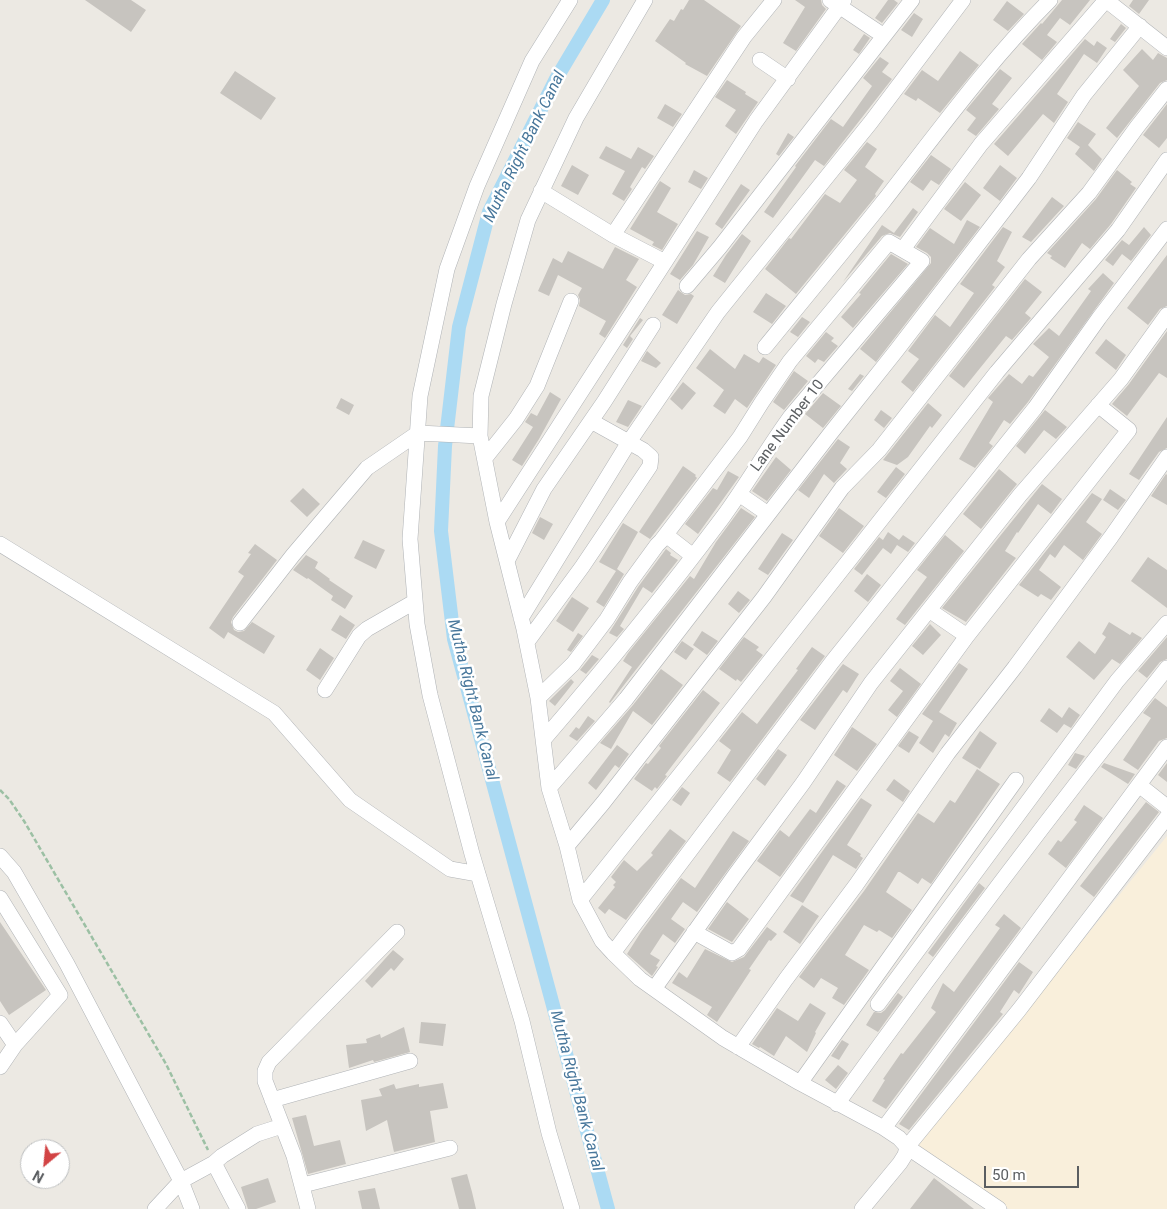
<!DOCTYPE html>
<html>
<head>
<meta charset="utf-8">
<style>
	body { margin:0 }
	#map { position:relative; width:1167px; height:1209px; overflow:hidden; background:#ece9e3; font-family:Roboto,sans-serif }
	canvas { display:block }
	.north { position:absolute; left:20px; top:1139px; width:50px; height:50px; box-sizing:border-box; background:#fff; border:1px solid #bdbfc0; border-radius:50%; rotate:208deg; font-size:14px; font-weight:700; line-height:20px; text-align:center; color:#5b5e61 }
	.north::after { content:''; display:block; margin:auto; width:18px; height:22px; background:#d24344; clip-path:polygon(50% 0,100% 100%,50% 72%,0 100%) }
	.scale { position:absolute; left:984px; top:1166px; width:95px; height:22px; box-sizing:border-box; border:2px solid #5b5e61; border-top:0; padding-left:6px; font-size:15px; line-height:18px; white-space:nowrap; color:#5b5e61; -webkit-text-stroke:4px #fff; paint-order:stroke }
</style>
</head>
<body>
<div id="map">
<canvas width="1167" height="1209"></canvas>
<div class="north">N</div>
<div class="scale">50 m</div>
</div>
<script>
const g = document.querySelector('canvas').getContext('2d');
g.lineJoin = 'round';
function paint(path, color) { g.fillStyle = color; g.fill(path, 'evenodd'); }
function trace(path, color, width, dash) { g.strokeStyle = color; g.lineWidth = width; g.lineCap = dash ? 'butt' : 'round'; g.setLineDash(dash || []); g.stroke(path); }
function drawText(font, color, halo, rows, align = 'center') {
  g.font = font + ' Roboto,sans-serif'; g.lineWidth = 5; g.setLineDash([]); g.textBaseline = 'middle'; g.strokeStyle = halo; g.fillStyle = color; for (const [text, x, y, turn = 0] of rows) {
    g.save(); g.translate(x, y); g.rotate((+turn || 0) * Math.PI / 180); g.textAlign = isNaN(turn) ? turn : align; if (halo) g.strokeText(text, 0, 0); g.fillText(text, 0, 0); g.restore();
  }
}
paint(new Path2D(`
	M1167 836V1209H1009L916 1146Z`), '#f9efdb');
trace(new Path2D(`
	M603 0 556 79 489 212 459 327 445 446 441 531 454 639 608 1209`), '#abdaf3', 14);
paint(new Path2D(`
	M85 0H131L146 10 131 32Z
	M689 0H704L741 26 707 76 685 64 686 63 655 41 670 19 674 21 681 9 683 10Z
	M795 0H821L822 5 826 9 796 51 783 43 805 7Z
	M888 0H894L898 3 882 23 875 18Z
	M1062 0H1090L1070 25 1060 18 1047 35 1057 42 1042 60 1022 44 1041 23 1042 24Z
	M1133 0H1149L1139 14 1129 6Z
	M1007 1 1024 14 1008 31 993 20Z
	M914 13 923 19 912 37 901 30Z
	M1121 24 1126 28 1115 42 1110 39Z
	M864 34 870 38 859 54 853 50Z
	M1085 39 1094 46 1097 41 1107 48 1097 63 1084 54 1057 94 1068 102 1054 123 1043 114 1008 156 994 144Z
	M1142 49 1153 60 1158 53 1167 58V80L1160 83 1117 138 1106 128 1139 86 1123 70Z
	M960 51 979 65 940 113 918 98 916 101 904 94 922 70 938 81Z
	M880 57 889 63 882 72 892 79 824 166 815 160 773 218 764 212 796 167 795 166 831 119 843 127 872 86 863 78Z
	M1000 69 1012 78 992 104 999 109 976 136 967 130 976 118 966 110Z
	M235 71 276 98 261 120 220 93Z
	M727 80 746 92 745 94 758 102 736 134 725 126 736 110 715 97Z
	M665 104 682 114 673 127 657 118Z
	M1167 104V138L1159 148 1143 135Z
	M1078 122 1096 134 1088 145 1102 159 1094 171 1075 154 1080 147 1067 138Z
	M788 133 794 137 779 156 776 154Z
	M867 142 877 149 865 167 884 181 875 194 876 196 796 294 765 269 789 238 791 239 825 194 840 203 857 180 844 170Z
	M606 146 631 159 638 147 654 156 645 169 642 167 630 187 632 189 624 201 612 194 625 171 599 158Z
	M931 155 951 169 939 185 931 180 923 191 910 182Z
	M572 165 589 175 578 195 561 186Z
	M1000 165 1017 178 1000 201 983 188Z
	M694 170 708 178 701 189 688 182Z
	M1117 170 1132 182 1130 184 1136 188 1111 224 1090 249 1082 243 1065 268 1050 258 1052 256 1047 253 1096 199Z
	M660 181 671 188 657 212 678 224 662 250 652 245 654 242 630 229Z
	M965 182 981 195 961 221 944 209Z
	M741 184 750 190 722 229 715 224Z
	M1052 197 1064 206 1031 242 1022 237Z
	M913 208 918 212 900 237 890 233 882 236 843 282 882 225 894 233Z
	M967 220 980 227 876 362 860 349 931 263V257L927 253 916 247 930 228 954 244Z
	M1003 227 1012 232 997 261 1005 267 992 285 995 287 913 392 901 382 919 359 908 351 935 315 950 327 974 293 960 284Z
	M1144 227 1151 235 1131 261 1122 254 1113 266 1105 260 1122 240 1129 245Z
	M697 231 709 237 693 265 680 280 670 274Z
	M742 234 751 241 725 283 713 276 726 255Z
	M615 247 639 259 626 280 637 287 605 338 599 334 606 321 579 306 580 300 578 295 582 288 558 275 549 296 538 291 553 258 562 263 568 251 603 269Z
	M891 254 908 264 853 328 841 317 861 294 859 293Z
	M1167 255V306L1160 309 1148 325 1127 308Z
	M1103 273 1114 283 1028 402 1010 424 1004 420 989 443 993 446 975 468 959 459 993 402 988 398 1009 374 1022 384 1029 375 1033 377 1049 357 1033 344 1049 328 1059 336 1091 291 1088 289Z
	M1025 279 1042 292 1025 313 1031 318 1012 340 1006 336 964 388 949 376Z
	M678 290 685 295 691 294 694 296 677 324 662 315Z
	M766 293 786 306 772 324 753 312Z
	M802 317 810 322 798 337 790 332Z
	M640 318 643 320 630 336 633 339 627 348 623 345Z
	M1167 331V378L1159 373 1127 416 1112 404 1129 384Z
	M826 332 834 338 831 341 838 346 824 362 818 359 815 363 806 356Z
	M1106 339 1126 355 1116 370 1095 353Z
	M710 349 735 369 744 354 759 363 763 357 776 365 747 408 735 399 725 414 713 406 724 390 696 368Z
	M647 351 661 363 656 368 641 361Z
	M794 371 808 381 784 410 773 402Z
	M860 374 864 376 852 391 848 389Z
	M683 382 696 393 682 410 670 399Z
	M550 392 561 399 539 439 522 466 512 460 533 427 525 422 531 413 537 416Z
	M823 393 841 406 823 428 805 414Z
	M341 398 354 405 349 415 336 408Z
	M628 400 642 406 628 427 616 422Z
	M928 403 942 415 932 428 930 426 908 457 897 465 883 460Z
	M881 410 892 418 884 428 874 420Z
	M1045 410 1067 427 1056 439 1044 430 1025 454 1016 446Z
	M1167 417V448L1159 452 1139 480 1129 474Z
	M838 439 850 447 840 463 847 469 834 483 824 474 809 498 798 490Z
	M776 457 791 470 767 501 752 491Z
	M683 466 696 475 695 476 697 478 650 539 639 532Z
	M896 467 905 474 886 498 877 492Z
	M999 469 1017 484 981 529 963 514Z
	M728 471 739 477 698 534 685 524 713 488 717 490Z
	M1166 474 1167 475V505L1151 496Z
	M1042 484 1062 499 1051 514 1038 504 1018 533 1017 532 1005 551 1016 558 966 622 942 608Z
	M303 488 320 504 307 517 290 501Z
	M1110 489 1126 500 1118 510 1103 500Z
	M1092 493 1102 499 1086 522 1102 534 1083 560 1064 545 1055 558 1050 554 1039 570 1061 587 1051 600 1041 594 1038 597 1019 585Z
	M741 508 755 517 610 703 609 702 632 667 623 661 628 653 690 576 694 579 716 542Z
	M839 508 864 526 843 553 819 536Z
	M540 517 553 524 544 540 532 533Z
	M623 523 638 532 617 569 624 574 604 607 596 602 616 571 599 562Z
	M888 532 899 540 903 535 915 543 908 552 897 545 891 554 883 548 862 575 854 569 879 537 883 540Z
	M782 533 793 540 768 575 758 569Z
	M945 535 964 551 905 625 896 619 927 577 917 570Z
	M363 540 385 550 376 569 354 558Z
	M255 544 277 560 233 617 231 622 234 630 238 632 244 631 252 622 275 636 264 654 228 632 224 639 209 628 244 576 238 572 251 554 248 553Z
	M666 549 671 553 670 555 678 560 652 593 643 587 620 626 624 629 617 637 609 633 638 587Z
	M306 555 318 562 315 568 330 579 329 580 353 596 345 609 331 600 333 596 308 578 307 579 293 570Z
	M1148 557 1167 570V608L1131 581Z
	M867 574 881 585 868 602 854 591Z
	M738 591 750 600 739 613 728 604Z
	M572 597 589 608 573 632 556 621Z
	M340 615 355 625 346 639 331 630Z
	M1109 622 1130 635 1132 632 1142 638 1120 664 1112 659 1094 680 1066 657 1079 641 1095 654 1106 637 1102 634Z
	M930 624 941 635 923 655 912 646Z
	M702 631 718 641 707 655 693 645Z
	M578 633 583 636 571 652 567 650Z
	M744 637 759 647 756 650 763 655 741 682 737 679 736 681 719 669Z
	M1167 637V659L1160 662 1147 678 1138 671Z
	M682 641 694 649 686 660 674 652Z
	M812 647 825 656 730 782 717 773 731 750 719 741 742 712 757 724 798 670 796 669Z
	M320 648 334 658 320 680 306 670Z
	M592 655 599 659 586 674 580 670Z
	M959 663 968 669 939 712 957 723 949 737 945 734 933 753 919 743 933 721 922 714Z
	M843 664 859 674 847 693 843 690 815 730 800 720Z
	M900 668 921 684 897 717 888 710 903 691 890 681Z
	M661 669 683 685 652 725 633 711 611 749 600 743 633 705Z
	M571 679 574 682 555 706 549 701Z
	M703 690 720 703 665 775 667 776 657 789 655 787 652 791 634 779 646 763 648 764 661 748 659 746Z
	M1155 698 1167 707V738L1159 741 1138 770 1123 760 1151 718 1143 713Z
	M1069 707 1080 715 1071 728 1064 724 1057 733 1040 721 1049 708 1062 718Z
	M588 716 595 721 577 741 569 736 576 727 579 729Z
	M852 727 877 744 857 771 834 755Z
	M909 731 919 737 909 753 898 746Z
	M980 731 997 743 980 769 962 758Z
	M617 745 629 754 619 768 615 765 596 790 588 783Z
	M778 749 787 755 765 786 756 779Z
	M1075 753 1085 756 1076 769 1068 765Z
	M1104 763 1135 774 1128 784 1101 767Z
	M1167 763V782L1158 775Z
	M977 769 1000 784 931 884 922 878 918 884 900 872H898L886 892 912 910 892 938 879 930 877 932 864 925 845 955 869 970 844 1005 832 998 838 988 821 978 814 988 799 977 864 891 918 813 934 823 950 800 955 803Z
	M894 779 910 791 903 802 886 790Z
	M837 780 846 786 780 877 757 861 780 830 789 837 810 809 816 813Z
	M682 787 690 793 681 806 672 800Z
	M861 798 872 805 847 845 861 854 860 856 863 858 856 869 833 855 803 903 790 896Z
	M1146 802 1159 812 1094 897 1080 886Z
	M1084 805 1103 818 1066 868 1048 854 1058 840 1061 842 1077 822 1074 820Z
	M670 829 686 841 626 920 609 909 605 914 598 908 615 887 613 885 616 882 611 877 624 860 637 871 653 855 651 853Z
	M733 831 749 841 697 912 683 902 671 919 685 929 675 943 663 934 650 954 660 960 656 966 658 967 652 976 627 954 641 932 681 878 695 888Z
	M979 883 985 888 933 957 928 953Z
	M727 902 749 919 732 942 708 929Z
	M802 905 819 916 800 944 783 932Z
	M1004 914 1021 928 886 1109 872 1101 885 1080 883 1079 901 1053 903 1054 936 1012 931 1008 943 983 954 992 1000 928 995 925Z
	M0 922 46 990 9 1015 0 1001Z
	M767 927 777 934 771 941 769 940 749 969 751 970 717 1022 707 1015 712 1007 672 983 679 972 687 978 705 949 732 962 744 957Z
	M393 950 404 959 394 971 391 968 372 988 365 981Z
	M1019 962 1033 972 1019 994 1014 990 1000 1012 1003 1014 909 1130 899 1124Z
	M898 993 903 997 878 1032 866 1025 874 1012 881 1013 885 1010Z
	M810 1003 826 1013 815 1032 816 1033 807 1052 786 1036 774 1056 760 1047 759 1048 752 1044 777 1008 798 1021Z
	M421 1022 446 1024 443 1046 419 1043Z
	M404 1027 410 1052 374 1062 373 1060 349 1068 346 1045 367 1043 366 1039 380 1034 381 1038Z
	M842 1040 849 1044 839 1060 831 1056Z
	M838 1065 848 1073 836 1089 825 1080Z
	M443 1083 448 1108 430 1111 435 1142 394 1152 387 1120 366 1131 361 1100 382 1096 379 1089 394 1084 396 1089 419 1084V1087Z
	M306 1115 314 1146 340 1140 346 1164 308 1174 292 1118Z
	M467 1174 472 1192 476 1209H459L451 1178Z
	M268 1178 276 1202 256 1209H248L241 1187Z
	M934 1178 974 1209H910Z
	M375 1188 380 1209H362L358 1191Z`), '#c7c4bf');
const minor = new Path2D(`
	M570 0 532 61 477 186 447 269 420 396 410 539 417 624 430 695 472 854 522 1021 549 1133 572 1209
	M645 0 576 118 528 220 504 304 481 396 480 436 497 522 524 629 538 698 549 788 567 846 580 900 602 941 613 953 640 979 723 1038 800 1083 884 1128 899 1138 907 1147 905 1155 900 1163 862 1209
	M830 0 884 36
	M1106 0 1167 48
	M760 60 788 79
	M541 191 613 235 665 262
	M613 235 744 37 774 0
	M903 249 981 144 1106 0
	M687 286 720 247 912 0
	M765 347C804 299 844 251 883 202 937 133 988 62 1050 0
	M485 458 516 419 537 386 571 301
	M739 494 768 514
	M497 522 756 121 844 0
	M666 535 693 556
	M0 544 274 713 350 800 450 869 478 874
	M507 561 544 489 604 402 653 325
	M929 610 967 636
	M521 618 629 442 718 312 871 122 963 0
	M240 623 293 555 367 468 418 433 480 436
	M527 642 582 567 650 466 651 457 643 450 591 421
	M325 690 359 636 367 629 414 602
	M538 698 573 664 607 619 630 582 657 545 661 541 740 437 762 402 790 361 889 242 922 261 791 416C767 449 747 484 723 517 666 593 606 667 544 739
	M1139 785 1167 807
	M549 788 626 699 830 434 896 351 1029 178 1084 95 1140 26
	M567 846 603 803 764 597 842 488 879 450 1029 259 1089 193 1137 127 1167 89
	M0 856 14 872 67 964 181 1181 192 1209
	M0 898 60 995 15 1045 0 1067
	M580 900 707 741 997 372 1118 230 1167 160
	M694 932 732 953 739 949 967 636 1129 430 1098 405
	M613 953 832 662 1035 408 1099 318 1167 229
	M654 989 735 875 803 783 871 683 1020 495 1121 379 1167 315
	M878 1004 1117 681 1167 623
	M0 1023 15 1045
	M738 1047 786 979 856 885 948 753 1015 667 1111 537 1167 457
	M800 1083 1016 780
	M272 1100 410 1061
	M837 1104C944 956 1053 811 1167 668
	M884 1128 1167 747
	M214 1163 238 1209
	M303 1185 450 1148
	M155 1209 181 1181 214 1163 222 1156 257 1134 282 1126
	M308 1209 294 1156 265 1081V1071L269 1062 397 932
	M999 1209 907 1147 1019 1010 1167 817`);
trace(minor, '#b0b3b6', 16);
trace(new Path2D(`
	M0 790 9 799 24 821 166 1064 208 1150`), '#9cc0a4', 2.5, [5, 2.5]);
trace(minor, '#fff', 15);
drawText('15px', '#5b5e61', '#fff', [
	["Lane Number 10",788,426,-53]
]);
drawText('italic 16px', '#48779b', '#fff', [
	["Mutha Right Bank Canal",525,147,-64],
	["Mutha Right Bank Canal",472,700,76],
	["Mutha Right Bank Canal",576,1091,75]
]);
</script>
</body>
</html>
